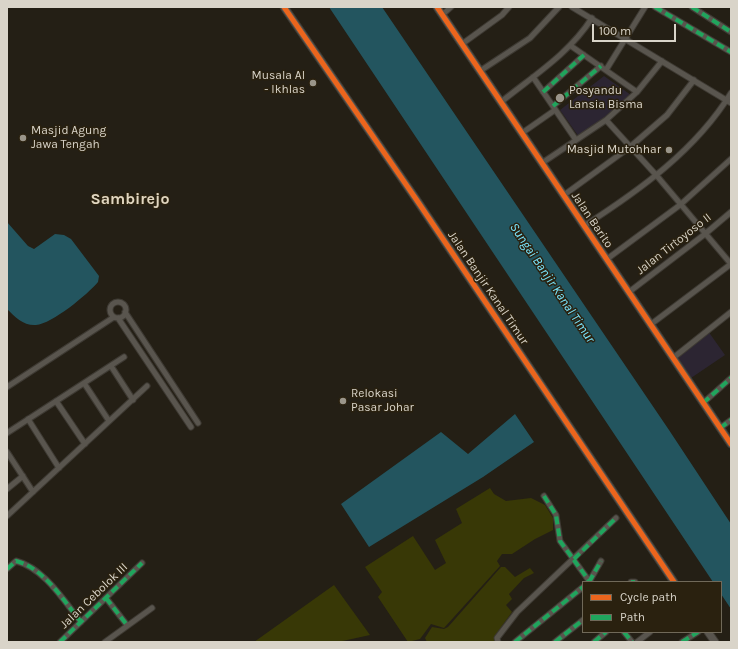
<!DOCTYPE html>
<html>
<head>
<meta charset="utf-8">
<style>
	body { margin:0 }
	#map { position:relative; width:738px; height:649px; overflow:hidden; background:#241f15; font-family:Karla,sans-serif }
	canvas { display:block }
	.frame { position:absolute; inset:0; border:8px solid #d9d4c9; pointer-events:none }
	.legend { position:absolute; left:582px; top:581px; width:140px; height:52px; box-sizing:border-box; background:#2a210f; border:1px solid #706959; margin:0; padding:5px 7px; list-style:none; font-size:12px; color:#d9d4c9 }
	.legend li { display:flex; align-items:center; gap:8px; height:20px }
	.legend b { width:20px; border:1px solid #706959 }
	.scale { position:absolute; left:592px; top:24px; width:84px; height:18px; box-sizing:border-box; border:2px solid #d9d4c9; border-top:0; padding-left:5px; font-size:12px; line-height:14px; white-space:nowrap; color:#d9d4c9; -webkit-text-stroke:3px #2a210f; paint-order:stroke }
</style>
</head>
<body>
<div id="map">
<canvas width="738" height="649"></canvas>
<div class="frame"></div>
<ul class="legend">
<li><b style="height:5px;background:#eb651d"></b>Cycle path</li>
<li><b style="height:5px;background:#20a55d"></b>Path</li>
</ul>
<div class="scale">100 m</div>
</div>
<script>
const g = document.querySelector('canvas').getContext('2d');
g.lineJoin = 'round';
function paint(path, color) { g.fillStyle = color; g.fill(path, 'evenodd'); }
function trace(path, color, width, dash) { g.strokeStyle = color; g.lineWidth = width; g.lineCap = dash ? 'butt' : 'round'; g.setLineDash(dash || []); g.stroke(path); }
function drawText(font, color, halo, rows, align = 'center') {
  g.font = font + ' Karla,sans-serif'; g.lineWidth = 3; g.setLineDash([]); g.textBaseline = 'middle'; g.strokeStyle = halo; g.fillStyle = color; for (const [text, x, y, turn = 0] of rows) {
    g.save(); g.translate(x, y); g.rotate((+turn || 0) * Math.PI / 180); g.textAlign = isNaN(turn) ? turn : align; if (halo) g.strokeText(text, 0, 0); g.fillText(text, 0, 0); g.restore();
  }
}
paint(new Path2D(`
	M604 76 631 95 605 119 579 137 560 110Z
	M708 331 725 355 691 378 676 357Z`), '#2c2532');
paint(new Path2D(`
	M490 488 494 494 506 501 531 498 545 505 553 518V530L535 539 512 554H502L497 561 500 566 444 628 431 624 420 639 408 642 378 597 382 592 365 567 413 536 435 570 446 563 435 540 462 523 456 509Z
	M501 567H505L515 577 530 568 534 573 524 578 509 594 512 599 506 605 512 612 494 637V642H427L425 638 432 627 444 629 448 627Z
	M334 585 370 635 338 642H254Z`), '#383806');
paint(new Path2D(`
	M329 7H382L669 430 731 524V609L721 594V582H713Z
	M7 222 28 246 34 249 55 234 64 235 71 239 99 276 98 282C88 294 52 324 36 325 24 326 15 317 7 309Z
	M515 414 534 442 483 477 369 547 341 504 441 432 468 454Z`), '#23555f');
const street = new Path2D(`
	M572 7 731 103
	M655 7 731 52
	M692 7 731 32
	M442 15 451 7
	M462 44 502 15 509 7
	M571 46 637 92
	M606 70 645 7
	M480 71 530 38 559 7
	M533 77 576 140
	M543 92 584 55
	M501 102C533 76 569 54 592 18
	M553 106 601 66
	M606 120 657 176 731 264
	M522 133 555 110
	M542 163 606 120 637 92 662 61
	M564 195 630 147 667 115 694 80
	M584 226C640 190 696 150 731 93
	M607 259 680 205 731 159
	M629 292 705 234 731 212
	M110 310a8 8 0 1 1 16 0a8 8 0 1 1-16 0Z
	M125 312 198 423
	M118 318 191 427
	M650 325 731 264
	M673 358 731 312
	M111 366 133 400
	M84 383 109 421
	M7 387 114 317
	M56 401 85 444
	M703 403 731 378
	M28 419 59 468
	M720 428 731 420
	M7 433 124 357
	M7 452 33 492
	M7 489 23 476
	M544 496 556 515 560 541 590 582
	M7 516 147 386
	M7 569 16 561C44 568 64 601 81 622
	M589 582 601 561
	M631 582H635
	M106 598 127 625
	M624 632 632 642
	M60 642 142 563
	M105 642 152 608
	M498 642 497 638 517 612 616 518
	M515 642 583 587
	M555 642 583 620
	M594 642 606 632
	M637 642 650 632
	M682 642 698 632`);
const secondary = new Path2D(`
	M284 7 416 199 674 582
	M437 7 731 444
	M708 632 715 642`);
trace(street, '#3e3a33', 7);
trace(secondary, '#3e3a33', 9);
trace(street, '#59554e', 5);
trace(secondary, '#59554e', 7);
trace(new Path2D(`
	M655 7 731 52
	M692 7 731 32
	M543 92 584 55
	M553 106 601 66
	M703 403 731 378
	M720 428 731 420
	M544 496 556 515 560 541 590 582
	M574 559 616 518
	M7 569 16 561C44 568 64 601 81 622
	M589 582 601 561
	M631 582H635
	M106 598 127 625
	M624 632 632 642
	M60 642 142 563
	M515 642 583 587
	M555 642 583 620
	M594 642 606 632
	M682 642 698 632`), '#20a55d', 4, [8, 4]);
trace(new Path2D(`
	M284 7 416 199 674 582
	M437 7 731 444`), '#eb651d', 5);
for (const [x, y, r, color] of [
	[313,83,4,"#9a958a"],
	[560,98,5,"#9a958a"],
	[23,138,4,"#9a958a"],
	[669,150,4,"#9a958a"],
	[343,401,4,"#9a958a"]
]) { const dot = new Path2D(); dot.arc(x, y, r, 0, 2 * Math.PI); g.fillStyle = color; g.fill(dot); trace(dot, '#2a210f', 1.5); }
drawText('12px', '#d9d4c9', '#2a210f', [
	["Musala Al",305,76,"right"],
	["- Ikhlas",305,90,"right"],
	["Posyandu",569,91],
	["Lansia Bisma",569,105],
	["Masjid Agung",31,131],
	["Jawa Tengah",31,145],
	["Masjid Mutohhar",661,150,"right"],
	["Relokasi",351,394],
	["Pasar Johar",351,408]
], 'left');
drawText('12px', '#d9d4c9', '#2a210f', [
	["Jalan Barito",592,220,56],
	["Jalan Tirtoyoso II",674,244,-38],
	["Jalan Banjir Kanal Timur",488,288,56],
	["Jalan Cebolok III",94,596,-44]
]);
drawText('italic 13px', '#79e5fd', '#2a210f', [
	["Sungai Banjir Kanal Timur",552,283,56]
]);
drawText('bold 16px', '#e1d6c0', '#2a210f', [
	["Sambirejo",130,199]
]);
</script>
</body>
</html>
